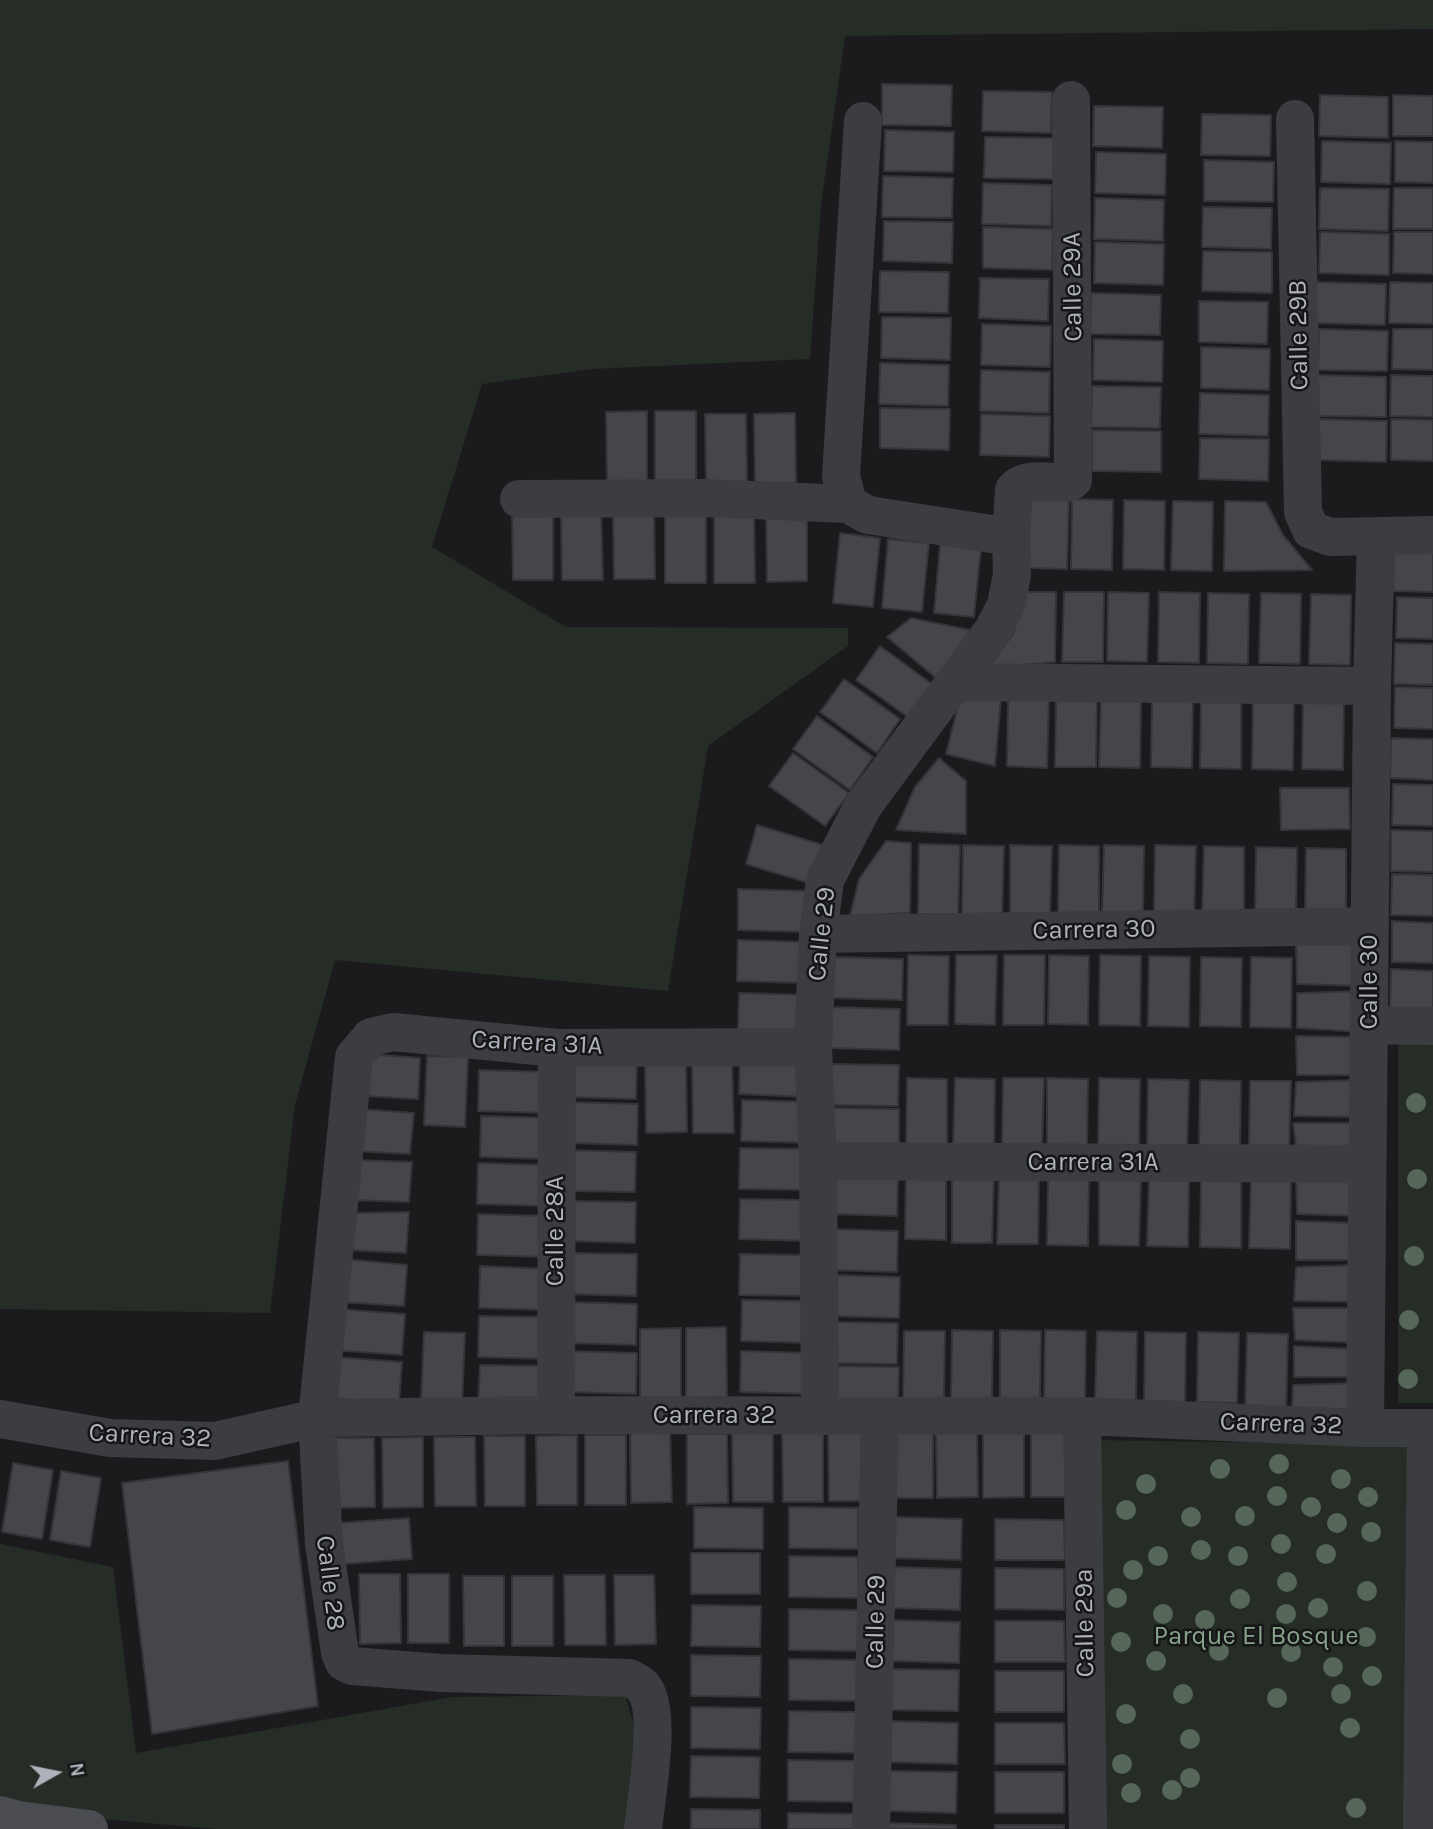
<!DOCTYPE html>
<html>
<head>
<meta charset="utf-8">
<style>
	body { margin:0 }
	#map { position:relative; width:1433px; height:1829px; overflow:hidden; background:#1b1b1d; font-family:Karla,sans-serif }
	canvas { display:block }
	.north { position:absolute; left:21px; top:1738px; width:70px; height:70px; -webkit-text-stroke:5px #161618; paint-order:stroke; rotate:81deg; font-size:19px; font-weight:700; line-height:28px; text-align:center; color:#aeb2bb }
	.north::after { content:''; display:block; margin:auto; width:24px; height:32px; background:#aeb2bb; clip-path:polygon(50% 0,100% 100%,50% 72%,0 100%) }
</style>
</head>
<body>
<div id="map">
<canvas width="1433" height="1829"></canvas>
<div class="north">N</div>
</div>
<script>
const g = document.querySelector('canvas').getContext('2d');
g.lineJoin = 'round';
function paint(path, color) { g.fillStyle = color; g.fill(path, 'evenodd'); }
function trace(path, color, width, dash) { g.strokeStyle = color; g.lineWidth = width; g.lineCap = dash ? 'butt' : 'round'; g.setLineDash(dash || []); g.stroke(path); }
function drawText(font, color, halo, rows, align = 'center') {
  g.font = font + ' Karla,sans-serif'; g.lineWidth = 5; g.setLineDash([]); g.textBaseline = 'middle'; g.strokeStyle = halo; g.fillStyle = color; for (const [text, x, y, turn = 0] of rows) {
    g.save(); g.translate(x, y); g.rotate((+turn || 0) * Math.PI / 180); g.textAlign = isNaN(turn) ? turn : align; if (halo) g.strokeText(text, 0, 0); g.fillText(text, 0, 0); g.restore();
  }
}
paint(new Path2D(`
	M0 0H1433V29L845 36 821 204 810 359 592 369 482 384 432 547 566 627 848 628V646L708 746 668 991 335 960 295 1105 270 1313 0 1309Z
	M1398 1043 1433 1044V1403H1398Z
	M1093 1440 1418 1445 1414 1829H1099Z
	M0 1544 113 1567 136 1753 452 1697 625 1695 637 1736 625 1829H216L21 1812 0 1803Z`), '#252d26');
const building = new Path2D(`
	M882 84 952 85 951 126 882 125Z
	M983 91 1052 92 1051 133 982 131Z
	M1320 95 1388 97V138L1319 136Z
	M1393 95 1433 96V136H1393Z
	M1094 106 1163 107 1162 148 1093 146Z
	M1202 114 1271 115 1270 156 1201 155Z
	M885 130 954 132 953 172 884 171Z
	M985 137 1054 138 1053 179 984 178Z
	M1322 141 1391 143 1390 184 1321 182Z
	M1395 141 1433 142V183L1395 182Z
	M1096 152 1166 154 1165 195 1095 193Z
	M1204 160 1274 162 1273 202 1204 201Z
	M883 176 953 178 952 218 882 217Z
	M983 183 1052 185 1051 226 982 224Z
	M1320 188 1389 189 1388 231 1319 229Z
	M1394 188H1433V229H1393Z
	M1095 198 1164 200 1163 241 1094 239Z
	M1203 207 1272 208 1271 249 1202 247Z
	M884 221 953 222 952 263 883 261Z
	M983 227 1053 229 1052 270 983 268Z
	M1320 232 1389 234V275L1319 273Z
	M1394 232H1433V274L1393 273Z
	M1095 242 1164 244 1163 285 1094 283Z
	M1203 251 1272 252V293L1202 291Z
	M880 271 949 272 948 313 879 312Z
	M980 278 1049 279 1048 321 979 318Z
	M1316 282 1386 284 1385 325 1315 323Z
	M1390 282 1433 283V324L1389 323Z
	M1091 293 1161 295 1160 335 1090 334Z
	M1199 301 1268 302 1267 344 1199 342Z
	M882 317 951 318 950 360 881 358Z
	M982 324 1051 326 1050 367 981 365Z
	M1319 329 1388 331 1387 371 1318 370Z
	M1393 329H1433V370L1392 369Z
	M1094 339 1163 341 1162 382 1093 380Z
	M1201 347 1270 349 1269 390 1201 388Z
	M880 363 949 365 948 406 879 404Z
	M981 370 1050 372 1049 413 980 411Z
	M1317 375 1386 377V417L1316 416Z
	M1391 375 1433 376V417L1390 416Z
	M1092 386 1161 387 1160 428 1091 427Z
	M1200 393 1269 395 1268 436 1199 434Z
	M880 408 950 409 949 450 880 448Z
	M647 411V481L607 482 606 412Z
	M655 411H696V481H655Z
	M795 413 796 483H755L754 414Z
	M705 414H746L747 483H706Z
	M981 414 1050 416 1049 457 980 455Z
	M1318 419 1387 421 1386 462 1317 460Z
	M1391 419 1433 420V461L1391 460Z
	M1092 430 1161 431V472L1092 471Z
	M1200 438 1269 439 1268 481 1199 479Z
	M1028 499 1069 500 1067 569 1027 568Z
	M1072 499 1113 500 1112 570 1071 569Z
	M1124 500 1165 501 1164 570 1123 569Z
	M1173 501 1213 502 1212 571 1171 570Z
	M1225 501 1266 502 1283 535 1312 570 1224 571Z
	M601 510 603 580H562L561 511Z
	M613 510H654L655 579H614Z
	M512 511H553V580H513Z
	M766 512H807V581L767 582Z
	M665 513H706V583H665Z
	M714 513H754L755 583H714Z
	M840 533 880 538 873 607 833 603Z
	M888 539 929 543 922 612 882 608Z
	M940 544 981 548 974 617 934 613Z
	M1394 550 1433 551V592L1393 591Z
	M1026 592H1056L1055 662 988 668 1013 634Z
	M1064 592H1104L1103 662H1062Z
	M1108 592 1149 593 1147 662 1107 661Z
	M1159 592 1200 593 1199 663 1158 662Z
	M1208 593 1249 594 1248 664 1207 663Z
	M1261 593 1301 594 1300 664 1259 663Z
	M1311 594 1351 595 1350 665 1309 664Z
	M1397 597 1433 598V639L1396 638Z
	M911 618 975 631 936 678 887 637Z
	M1395 643 1433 644V685L1394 684Z
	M880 646 936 687 912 720 856 680Z
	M844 679 900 719 877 753 820 712Z
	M1395 687 1433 688V729L1394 728Z
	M960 697 1001 698 995 766 946 754Z
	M1008 697 1049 698 1047 768 1007 766Z
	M1056 697 1097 698 1096 767H1055Z
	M1101 697 1141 698 1140 768 1099 767Z
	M1152 697 1193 699 1192 768 1151 767Z
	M1201 698 1241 700V769L1200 768Z
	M1253 699 1294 700 1293 770 1252 769Z
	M1303 700 1344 701 1343 770 1302 769Z
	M817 716 873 757 850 790 793 749Z
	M1391 738 1433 739V780L1390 778Z
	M793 753 849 793 825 826 769 786Z
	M939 758 966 781V834L896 830 915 787Z
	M1393 784 1433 785V826L1392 825Z
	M1280 788H1349L1350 829 1281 830Z
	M757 825 823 845 812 884 746 864Z
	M1391 830 1433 831V872L1391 871Z
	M886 841 911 843 910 913 850 916 859 879Z
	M919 844 960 845 958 914H918Z
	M963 845 1004 846 1002 916 962 915Z
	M1010 845 1052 846 1050 915 1010 914Z
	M1059 845 1099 846V915H1058Z
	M1104 845 1144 846 1143 916 1102 915Z
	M1155 845 1196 846 1194 916 1154 915Z
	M1204 846 1244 847V917L1202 916Z
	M1256 847 1297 848 1296 917H1255Z
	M1306 848 1346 849V918L1305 917Z
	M1392 874 1433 875V916L1391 915Z
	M738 889 808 891 806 932 738 930Z
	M1392 921 1433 923V963L1392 962Z
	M738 940 807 942 806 983 737 981Z
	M1296 943 1365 945 1364 986 1297 984Z
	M908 955 949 956 948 1025H907Z
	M956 955H997L995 1025 955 1024Z
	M1004 955H1045L1044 1025H1003Z
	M1049 955 1089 956 1088 1025 1048 1024Z
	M1100 955 1141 956 1140 1026 1099 1025Z
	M1149 956 1190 957 1189 1027 1148 1026Z
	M834 957 903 959 902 1000 833 998Z
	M1201 957 1242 958 1241 1027 1200 1026Z
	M1251 957 1292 958 1291 1028 1250 1027Z
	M1391 969 1433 971V1011L1390 1010Z
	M1363 991 1362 1032 1297 1028V993Z
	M739 993 809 995 808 1035 738 1034Z
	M831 1007 900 1009 899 1050 830 1048Z
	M1296 1036 1360 1037 1357 1075H1297Z
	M365 1054 420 1058 418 1099 362 1096Z
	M740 1054 809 1055 808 1097 739 1094Z
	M427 1056 468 1057 465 1127 424 1125Z
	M568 1056 637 1058 636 1099 567 1097Z
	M645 1063H686L687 1132 646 1133Z
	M692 1063H732L734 1133H693Z
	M830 1064 899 1065 898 1106 829 1105Z
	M479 1070 549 1072 548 1113 478 1111Z
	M907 1078 947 1079V1148H906Z
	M955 1078 995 1079 994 1148 953 1147Z
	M1003 1078H1044L1042 1148H1002Z
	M1047 1078 1088 1079 1087 1149 1047 1147Z
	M1099 1078 1140 1079 1139 1149 1098 1148Z
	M1148 1079 1189 1080 1187 1150 1147 1149Z
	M1200 1080 1241 1081 1240 1150 1199 1149Z
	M1358 1080 1359 1117 1294 1116 1296 1082Z
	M1250 1081H1291L1289 1151 1249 1150Z
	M742 1100 811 1102 810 1143 741 1141Z
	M569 1102 638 1104 637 1145 568 1143Z
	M830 1108 899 1109V1150L829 1149Z
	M358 1109 414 1113 410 1154 355 1151Z
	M481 1116 550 1118 549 1159 480 1157Z
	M1293 1123H1360L1358 1158 1297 1154Z
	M740 1148 809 1149V1190L739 1189Z
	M567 1150 636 1152 635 1192 566 1191Z
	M353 1160 412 1162 409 1202 350 1200Z
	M478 1163 547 1165 546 1206 477 1204Z
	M906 1170 946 1171V1240L905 1239Z
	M829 1173 898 1175 897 1216 828 1214Z
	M952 1173 994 1174 992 1243H952Z
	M999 1174 1039 1175 1038 1244H997Z
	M1048 1175 1089 1176 1088 1246 1047 1245Z
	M1099 1176 1141 1177 1139 1246 1099 1245Z
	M1149 1177 1189 1178 1188 1247 1147 1246Z
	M1201 1177 1241 1178V1248L1200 1247Z
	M1359 1177 1357 1216 1297 1214 1296 1178Z
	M1251 1178 1291 1179 1290 1249 1249 1248Z
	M740 1199 809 1200 808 1241 739 1239Z
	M567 1201 636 1202 635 1243 566 1241Z
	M409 1212 406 1253 347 1250 351 1213Z
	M478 1214 547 1216 546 1257 477 1255Z
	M1296 1221 1356 1223 1357 1260H1296Z
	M828 1229 898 1231 897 1272 827 1270Z
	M568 1253 637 1254 636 1296 566 1294Z
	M740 1254 809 1255 808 1296 739 1295Z
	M345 1259 407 1265 404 1306 340 1302Z
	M1358 1265V1302L1294 1301 1296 1267Z
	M480 1266 549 1269 548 1310 479 1308Z
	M831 1275 900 1277 899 1318 830 1316Z
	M742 1300 811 1301 810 1343 741 1341Z
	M568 1302 637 1304 636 1345 567 1343Z
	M1293 1308H1360L1358 1343 1295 1340Z
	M336 1309 405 1314 402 1355 333 1350Z
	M479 1316 549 1317 548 1359 478 1357Z
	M829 1322 898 1323 897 1364 828 1363Z
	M726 1327 727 1397 686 1398V1328Z
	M681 1328V1398H640V1329Z
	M952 1330 993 1331 992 1401 951 1400Z
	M1000 1330 1041 1331 1040 1400H1000Z
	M1045 1330 1086 1331 1085 1401 1044 1400Z
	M904 1331H945L944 1401 903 1400Z
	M1097 1331 1137 1332 1136 1401 1095 1400Z
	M424 1332 465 1333 462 1403 421 1401Z
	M1145 1332 1186 1333 1185 1402 1144 1401Z
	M1198 1332 1239 1333 1237 1403 1197 1402Z
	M1247 1333 1288 1334 1286 1411 1245 1410Z
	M1294 1346 1356 1349 1355 1377H1294Z
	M568 1351 637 1353 636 1394 567 1392Z
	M741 1351 810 1353 809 1394 740 1392Z
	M334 1357 402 1362 399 1404 330 1398Z
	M480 1365 549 1366 548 1407 478 1405Z
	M829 1366 899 1367 898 1408 829 1407Z
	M1357 1383 1355 1419 1292 1413 1293 1385Z
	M892 1428H933V1498H893Z
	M936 1428H977L978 1497 937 1498Z
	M983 1428H1024V1497L983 1498Z
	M1031 1428H1072V1497H1031Z
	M869 1431 870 1501H829L828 1432Z
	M670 1432 672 1502 631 1503 630 1433Z
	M823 1432V1502H783L782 1433Z
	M732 1433H773V1502H733Z
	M687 1434H727L728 1503 687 1504Z
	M577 1435V1505H537L536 1436Z
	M585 1435H626V1505H585Z
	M484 1436H525V1506H485Z
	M423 1437V1507L383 1508 382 1438Z
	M434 1437H475L476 1506H435Z
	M333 1438H374L375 1507 334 1508Z
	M288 1461 318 1706 152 1734 122 1483Z
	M13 1463 53 1470 42 1539 2 1532Z
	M61 1471 101 1478 90 1547 50 1540Z
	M694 1507 763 1508V1549L694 1548Z
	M789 1507 858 1508V1549L789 1548Z
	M893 1517 962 1519 961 1560 892 1558Z
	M409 1518 412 1559 343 1564 339 1523Z
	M995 1519 1064 1520 1065 1560H995Z
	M691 1553H760V1594H691Z
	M789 1556 858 1557V1598L789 1597Z
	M892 1567 961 1569 960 1610 891 1608Z
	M995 1568 1064 1569V1610L995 1609Z
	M359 1574H400L401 1643 360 1644Z
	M408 1574H449V1643H408Z
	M564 1575H605L606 1645H565Z
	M614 1575H654L656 1644 615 1645Z
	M463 1576H504V1646H464Z
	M512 1576H553V1646H512Z
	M692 1605 761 1606 760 1647 691 1646Z
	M789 1609 858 1610V1651L789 1650Z
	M891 1620 960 1622 959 1663 890 1661Z
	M995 1621H1064L1065 1662H995Z
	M691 1655 761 1656 760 1697 691 1696Z
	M789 1659 858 1660V1701L789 1700Z
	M890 1669 959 1670 958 1711 889 1710Z
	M995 1671H1064V1712H995Z
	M691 1707 761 1708 760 1749 691 1748Z
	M789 1711 858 1712V1753L788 1752Z
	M889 1721 958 1723 957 1764 888 1762Z
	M995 1723H1064L1065 1764H995Z
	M691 1756 760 1757 759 1798 690 1797Z
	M788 1760 857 1761V1802L788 1801Z
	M888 1771 957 1772 956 1813 887 1811Z
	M995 1772H1064V1813H995Z
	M691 1809 760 1810V1829H691Z
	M788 1813 858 1814 857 1829H788Z
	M887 1823 956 1825V1829H887Z
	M995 1825H1064V1829H995Z`);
paint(building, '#45464a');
trace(building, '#353539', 2);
trace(new Path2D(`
	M1295 119 1303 512 1311 530 1330 537 1433 535
	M863 121 841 476 848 504 868 515 1011 537
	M519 499 704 498 848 504
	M955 682 1372 686
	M818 934 1370 926
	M1369 1025 1433 1026
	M818 1161 1367 1164
	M556 1415 557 1048
	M1082 1416 1088 1829
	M820 1417 818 1161 813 1047 818 934 825 880 863 806 993 630 1006 605 1012 575 1011 537 1014 490C1025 476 1052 483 1068 483L1073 480 1071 100
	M0 1419 110 1438 215 1441 317 1418 556 1415 1082 1416 1365 1428H1433
	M1365 1428 1372 686 1376 537
	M643 1829C646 1798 663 1710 643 1687 640 1683 633 1680 629 1678L441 1673 352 1666 344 1662 340 1653 324 1544 317 1418 354 1057 371 1037 393 1032 557 1048 813 1047
	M871 1829 880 1416
	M1422 1829 1426 1428`), '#3c3d41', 38);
trace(new Path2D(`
	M0 1815 19 1820 89 1829`), '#4a4c51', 38);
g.fillStyle = '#566659';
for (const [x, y] of [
	[1416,1103],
	[1417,1179],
	[1414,1256],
	[1409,1320],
	[1408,1379],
	[1279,1464],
	[1220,1469],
	[1341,1479],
	[1146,1484],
	[1277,1496],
	[1368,1497],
	[1311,1507],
	[1126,1510],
	[1245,1516],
	[1191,1517],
	[1337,1523],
	[1371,1532],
	[1281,1544],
	[1201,1550],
	[1326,1554],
	[1158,1556],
	[1238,1556],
	[1133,1570],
	[1287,1582],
	[1367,1591],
	[1117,1598],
	[1240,1599],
	[1318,1608],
	[1163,1614],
	[1286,1614],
	[1205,1620],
	[1366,1637],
	[1121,1642],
	[1219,1651],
	[1291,1652],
	[1156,1661],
	[1333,1667],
	[1372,1676],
	[1183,1694],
	[1341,1694],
	[1277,1698],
	[1126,1714],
	[1350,1728],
	[1190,1739],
	[1122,1764],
	[1190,1778],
	[1172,1790],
	[1131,1793],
	[1356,1808]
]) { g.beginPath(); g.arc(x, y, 10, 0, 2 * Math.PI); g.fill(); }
drawText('26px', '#aeb2bb', '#161618', [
	["Calle 29A",1073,287,-91],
	["Calle 29B",1299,335,-91],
	["Carrera 30",1094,930,-1],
	["Calle 29",822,934,-84],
	["Calle 30",1370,982,-90],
	["Carrera 31A",537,1043,3],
	["Carrera 31A",1093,1163],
	["Calle 28A",556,1231,-90],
	["Carrera 32",714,1416],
	["Carrera 32",1281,1424,2],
	["Carrera 32",150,1436,3],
	["Calle 28",330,1583,83],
	["Calle 29",876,1622,-89],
	["Calle 29a",1085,1623,-91]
]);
drawText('26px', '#87a48a', '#161618', [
	["Parque El Bosque",1256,1637]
]);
</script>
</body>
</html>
